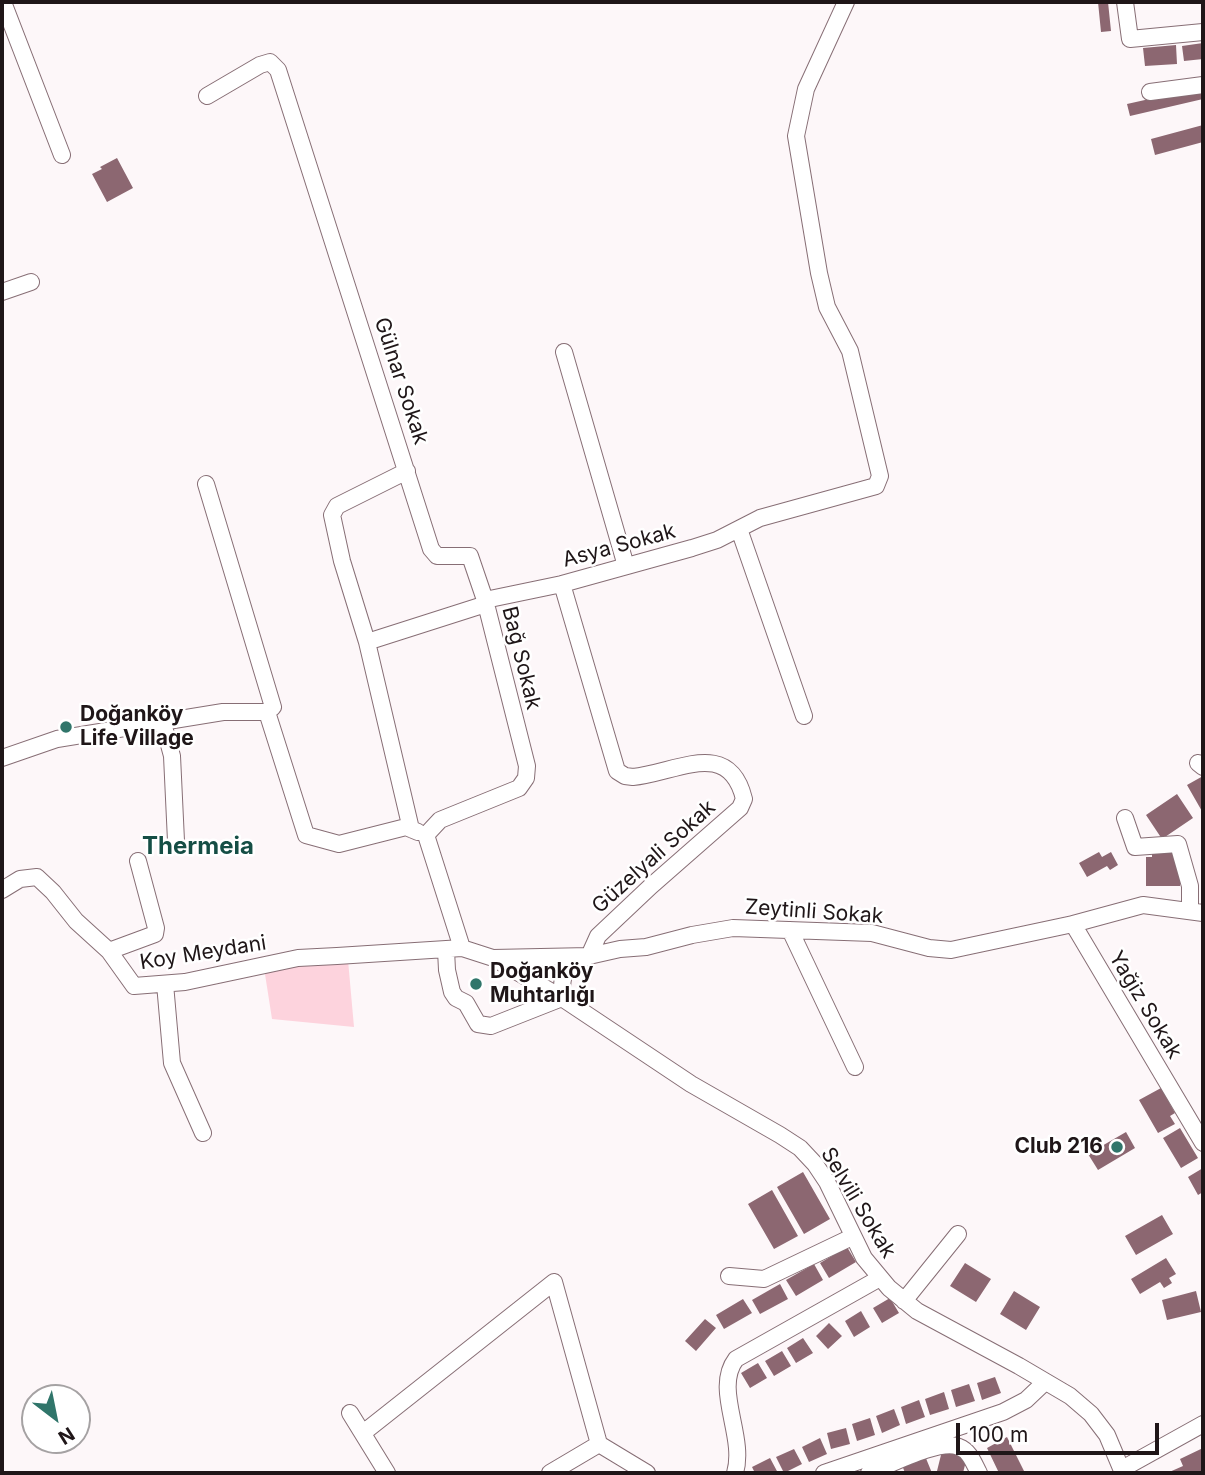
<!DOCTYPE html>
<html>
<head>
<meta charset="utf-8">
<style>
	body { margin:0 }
	#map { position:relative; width:1205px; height:1475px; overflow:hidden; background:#fdf7f9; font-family:Inter,sans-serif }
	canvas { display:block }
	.frame { position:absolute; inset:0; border:4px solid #1f1618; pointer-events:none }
	.north { position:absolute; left:21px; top:1384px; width:70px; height:70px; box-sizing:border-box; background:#fff; border:2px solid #a5a2a3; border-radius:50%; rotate:148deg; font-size:19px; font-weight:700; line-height:28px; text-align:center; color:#1f1618 }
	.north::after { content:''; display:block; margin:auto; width:24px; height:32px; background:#30756a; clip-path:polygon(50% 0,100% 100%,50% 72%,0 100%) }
	.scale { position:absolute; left:956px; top:1423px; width:203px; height:32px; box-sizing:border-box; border:4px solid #1f1618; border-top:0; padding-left:9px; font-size:21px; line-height:24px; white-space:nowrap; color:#1f1618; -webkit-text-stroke:5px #fff; paint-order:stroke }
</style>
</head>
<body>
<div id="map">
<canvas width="1205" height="1475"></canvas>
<div class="frame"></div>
<div class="north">N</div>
<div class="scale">100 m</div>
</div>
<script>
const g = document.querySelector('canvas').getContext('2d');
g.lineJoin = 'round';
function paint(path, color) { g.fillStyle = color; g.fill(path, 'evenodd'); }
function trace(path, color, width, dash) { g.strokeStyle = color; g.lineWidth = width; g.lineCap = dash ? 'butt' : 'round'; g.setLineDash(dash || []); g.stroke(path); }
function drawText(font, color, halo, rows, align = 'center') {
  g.font = font + ' Inter,sans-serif'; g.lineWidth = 5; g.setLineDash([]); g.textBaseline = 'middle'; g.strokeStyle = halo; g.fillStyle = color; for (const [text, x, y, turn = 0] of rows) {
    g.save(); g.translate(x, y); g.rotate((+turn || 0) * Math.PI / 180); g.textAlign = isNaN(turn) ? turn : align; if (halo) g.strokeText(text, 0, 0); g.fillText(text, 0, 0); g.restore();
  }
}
paint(new Path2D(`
	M348 960 354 1027 272 1019 265 974 269 967Z`), '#fdd3dd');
paint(new Path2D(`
	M1098 2H1108L1111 31 1101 32Z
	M1203 43V59L1184 61 1182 46Z
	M1176 45 1177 64 1145 66 1143 48Z
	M1203 87V99L1130 116 1127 104Z
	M1203 125V142L1155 155 1151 139Z
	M117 158 133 188 107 202 92 174 102 169 100 167Z
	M1203 776V813L1187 785Z
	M1177 794 1193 818 1162 839 1146 815Z
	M1152 851H1180V886H1146V857H1152Z
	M1099 852 1102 857 1111 852 1118 865 1110 870 1107 866 1087 877 1079 863Z
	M1161 1088 1175 1113 1170 1116 1175 1124 1158 1133 1139 1100Z
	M1180 1128 1198 1158 1181 1168 1163 1138Z
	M1126 1132 1135 1148 1098 1170 1088 1154Z
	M1203 1168V1192L1198 1195 1188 1177Z
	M803 1172 830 1219 804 1234 777 1187Z
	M772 1190 798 1236 774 1249 748 1204Z
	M1162 1215 1173 1234 1136 1255 1125 1236Z
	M847 1247 856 1262 829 1278 820 1263Z
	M1166 1258 1176 1274 1169 1278 1172 1283 1164 1288 1160 1282 1140 1294 1131 1279Z
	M965 1263 991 1279 976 1302 950 1286Z
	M814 1264 823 1280 796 1296 786 1280Z
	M780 1284 788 1299 760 1314 752 1300Z
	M1014 1291 1040 1307 1026 1330 1000 1314Z
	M1196 1291 1201 1312 1167 1320 1162 1300Z
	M890 1298 899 1313 882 1323 873 1308Z
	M743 1299 752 1313 724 1329 716 1315Z
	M861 1311 870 1327 854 1337 845 1321Z
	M705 1319 716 1328 696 1351 685 1341Z
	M829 1323 842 1336 828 1349 816 1336Z
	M803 1338 813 1353 796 1363 787 1348Z
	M782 1351 791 1366 774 1376 765 1361Z
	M758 1363 767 1378 750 1388 741 1373Z
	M995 1377 1001 1393 982 1400 977 1383Z
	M969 1384 975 1401 956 1407 951 1390Z
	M944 1392 949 1409 930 1415 925 1399Z
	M919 1400 925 1417 906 1424 901 1407Z
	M894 1409 900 1425 882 1433 876 1416Z
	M870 1418 875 1435 857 1441 852 1424Z
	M846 1428 850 1444 831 1449 827 1433Z
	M1007 1437 1025 1473H999L987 1448Z
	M820 1438 827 1454 809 1462 802 1447Z
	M943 1447 968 1453 963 1473 937 1471Z
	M1203 1448V1473H1167L1183 1466 1180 1459Z
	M794 1449 802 1464 784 1473 776 1457Z
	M925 1456 932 1473H905L902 1465Z
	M770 1458 778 1473H755L752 1467Z`), '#8c6771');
const minor = new Path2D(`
	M3 2 62 155
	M1125 2 1130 39 1203 32
	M1150 92 1203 85
	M207 96 260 65 270 62 278 70 431 549 437 556H470L485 600 527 766 526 778 519 788 440 820 426 835
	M2 292 31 282
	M564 352 626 566
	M407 471 337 506 332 515 342 561 367 642 411 829
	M206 484 273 707 267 712
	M739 529 804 716
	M485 600 562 584 692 548 717 540 760 518 876 486 880 476 850 351 827 307 819 273 796 136 806 89 846 2
	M367 642 486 604
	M267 712 306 835 339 844 406 827 418 832
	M163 723 172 756 176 841
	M2 758 57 739 223 712H267
	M1198 763 1203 767
	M1125 818 1135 847 1178 844 1190 886V911
	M426 835 462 948
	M2 890 20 879 37 877 53 892 76 921 109 951 134 986 185 982 298 958 337 956 462 948 493 958 589 956 620 949 646 947 692 935 733 928 872 933 929 948 951 950 1073 924 1143 905 1203 913
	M1073 924 1203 1143
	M790 930 855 1067
	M446 950 447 970 452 992 456 998 466 1003 478 1024 491 1026 562 998C561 971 565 967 589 956L598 936 651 886 740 808 744 799C729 737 676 773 633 777L625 776 617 771 562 584
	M109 951 155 934 156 928 138 861
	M495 959 562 998 691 1084 780 1135 800 1148 815 1164 827 1182 864 1258 889 1288 917 1311 1019 1366 1070 1396 1091 1414 1107 1435 1123 1473
	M165 984 172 1063 203 1133
	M729 1276 764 1279 852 1237
	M904 1301 958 1234
	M350 1413 387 1473
	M363 1433 554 1282 599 1444
	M599 1444 647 1473
	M1122 1469 1203 1424
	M550 1473 599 1444
	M735 1473C746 1436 713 1389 736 1359L880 1278
	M824 1473 1003 1412 1026 1400 1045 1382
	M869 1473C888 1466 940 1438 959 1447 970 1451 974 1464 979 1473`);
trace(minor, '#876e75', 18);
trace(minor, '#fff', 16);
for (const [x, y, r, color] of [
	[66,727,7,"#30756a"],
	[476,984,7,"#30756a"],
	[1117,1147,7,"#30756a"]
]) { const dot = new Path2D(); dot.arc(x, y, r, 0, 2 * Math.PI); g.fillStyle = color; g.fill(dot); trace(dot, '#fff', 2.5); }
drawText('21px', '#1f1618', '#fff', [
	["Gülnar Sokak",401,381,72],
	["Asya Sokak",619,546,-15],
	["Bağ Sokak",521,658,76],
	["Güzelyali Sokak",654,857,-42],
	["Zeytinli Sokak",814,912,4],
	["Koy Meydani",203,953,-9],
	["Yağiz Sokak",1145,1005,59],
	["Selvili Sokak",858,1203,59]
]);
drawText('bold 21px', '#1f1618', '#fff', [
	["Doğanköy",80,715],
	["Life Village",80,739],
	["Doğanköy",490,972],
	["Muhtarlığı",490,996],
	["Club 216",1103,1147,"right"]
], 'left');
drawText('bold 24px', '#154e45', '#fff', [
	["Thermeia",198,847]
]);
</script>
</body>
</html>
